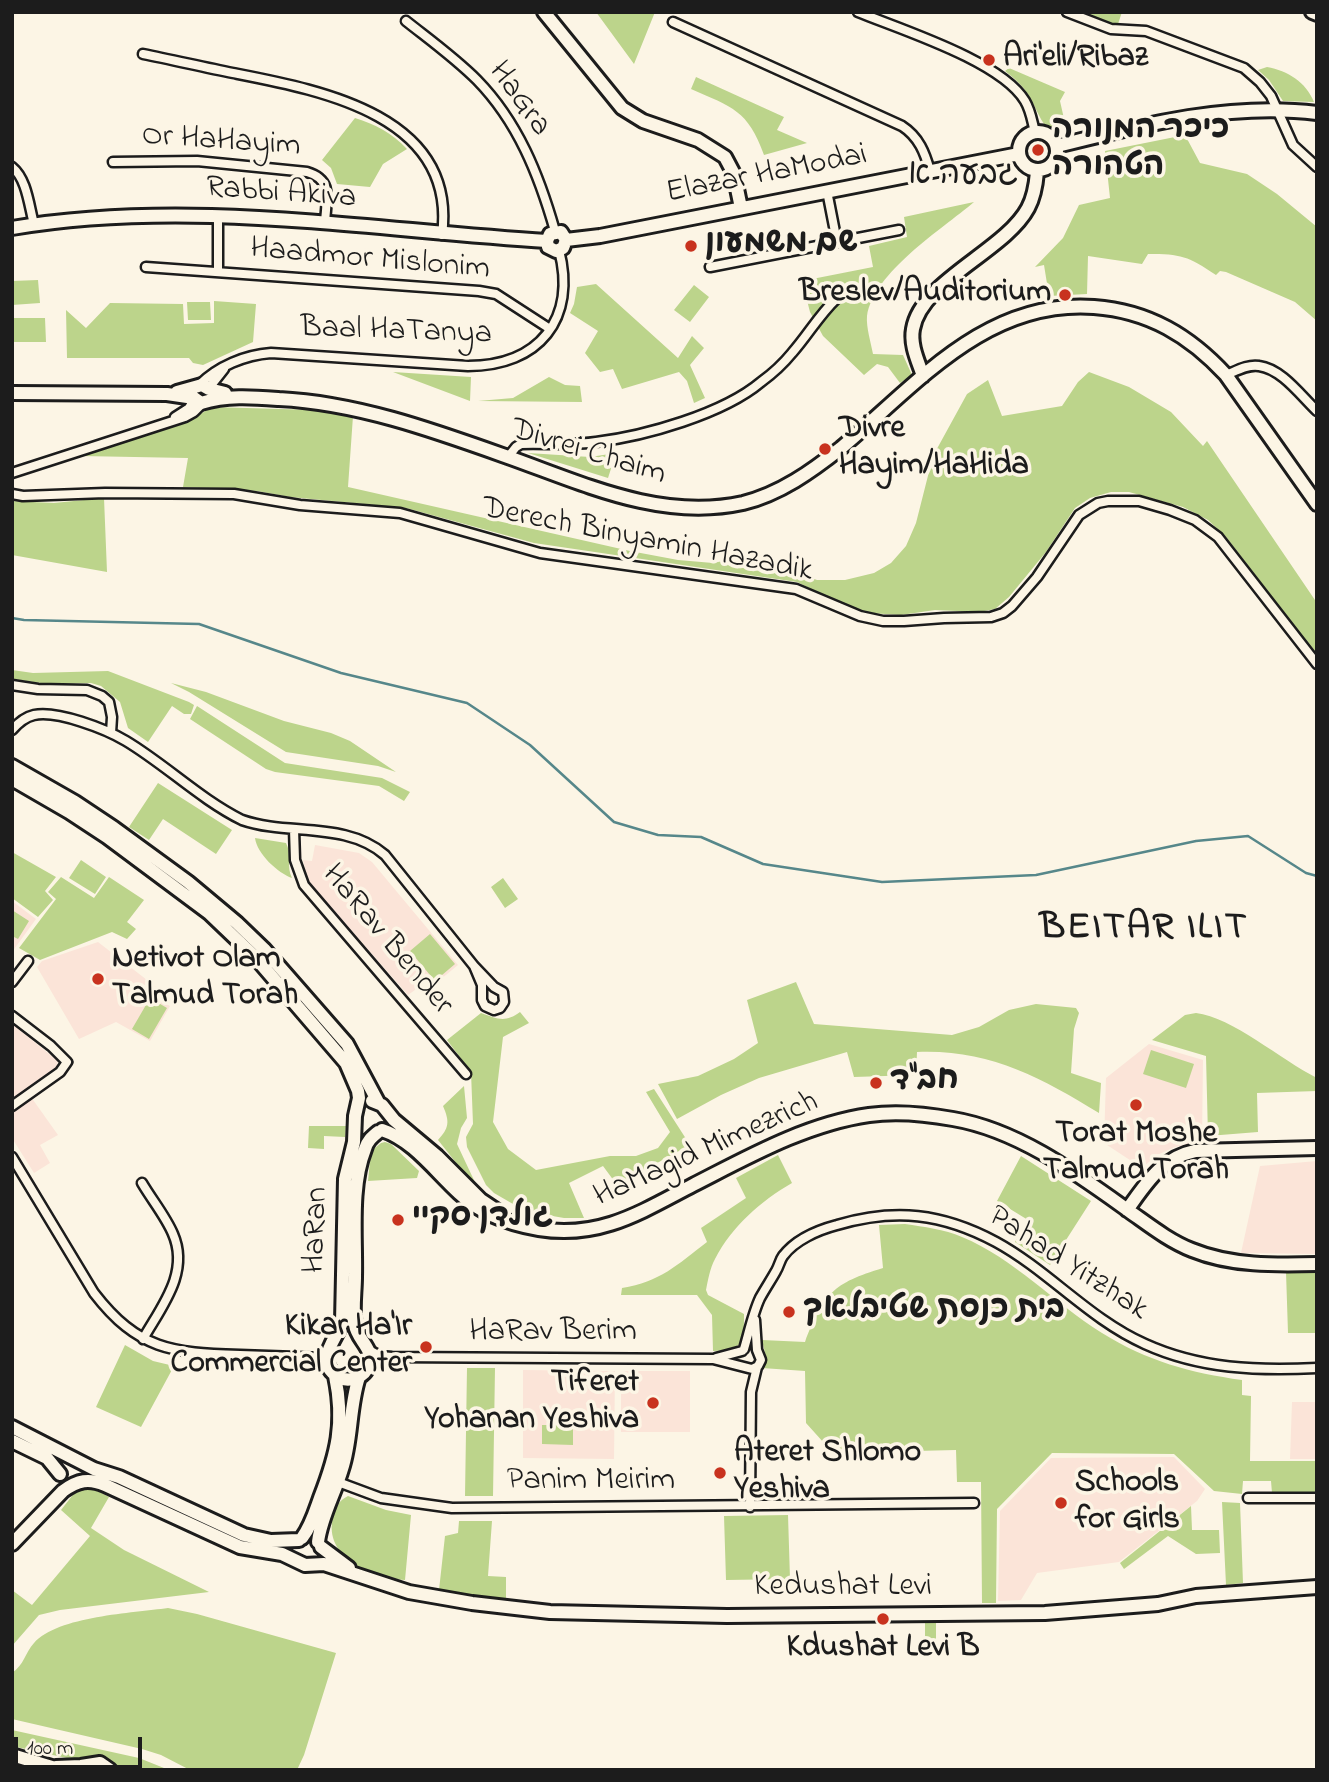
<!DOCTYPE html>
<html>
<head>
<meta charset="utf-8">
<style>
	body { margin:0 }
	#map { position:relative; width:1329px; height:1782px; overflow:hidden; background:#fcf5e5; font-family:"Indie Flower",sans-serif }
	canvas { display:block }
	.frame { position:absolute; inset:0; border:14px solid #1c1c1c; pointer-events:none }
	.scale { position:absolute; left:14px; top:1737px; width:128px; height:32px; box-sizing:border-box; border:4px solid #1c1c1c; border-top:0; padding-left:9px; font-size:21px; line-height:24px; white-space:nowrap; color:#1c1c1c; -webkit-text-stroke:5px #fcf5e5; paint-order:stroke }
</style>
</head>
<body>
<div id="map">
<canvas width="1329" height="1782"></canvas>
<div class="frame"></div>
<div class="scale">100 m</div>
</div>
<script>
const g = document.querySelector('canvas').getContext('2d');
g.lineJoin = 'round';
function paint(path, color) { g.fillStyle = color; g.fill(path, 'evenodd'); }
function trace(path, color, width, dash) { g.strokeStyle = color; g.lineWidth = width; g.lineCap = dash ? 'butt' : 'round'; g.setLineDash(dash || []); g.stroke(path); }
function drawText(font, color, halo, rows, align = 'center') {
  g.font = font + ' "Indie Flower","Playpen Sans Hebrew",sans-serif'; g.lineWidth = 7; g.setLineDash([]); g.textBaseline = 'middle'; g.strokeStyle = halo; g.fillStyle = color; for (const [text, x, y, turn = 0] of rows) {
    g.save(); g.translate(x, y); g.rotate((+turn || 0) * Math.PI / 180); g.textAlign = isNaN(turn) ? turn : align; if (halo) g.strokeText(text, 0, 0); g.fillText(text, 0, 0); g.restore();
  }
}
paint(new Path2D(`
	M315 845 359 853 372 862 458 965 435 984 430 979 408 995 308 881 303 860 312 861Z
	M12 901 36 919 12 952Z
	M98 942 156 987 155 997 170 1006 150 1041 116 1022 79 1039 37 967 42 961Z
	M12 1024 58 1061 56 1071 12 1099Z
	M1149 1044 1203 1060 1202 1142 1175 1147 1157 1155 1142 1168 1104 1143 1106 1078Z
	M31 1097 58 1135 40 1145 50 1163 34 1173 12 1138V1112Z
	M1317 1161V1254L1241 1253 1260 1166Z
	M523 1370 615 1371 614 1459 523 1458Z
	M621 1371H690V1432H621Z
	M1292 1402H1317V1459H1290Z
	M1174 1457 1205 1489 1197 1501 1119 1562 1037 1573 1021 1600 998 1601 1000 1511 1051 1458Z`), '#fbe4d8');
paint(new Path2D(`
	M596 12H655L634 64Z
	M1080 12H1122L1118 24 1113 25Z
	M1267 67C1288 71 1306 82 1314 102L1283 101 1269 80 1258 70Z
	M1009 68 1065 92 1060 101 1067 132C1043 138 1039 111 1029 96 1023 86 1014 78 1005 71Z
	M696 77 784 117 777 130 807 143 764 155C748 110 732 107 691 89Z
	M355 118C375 124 392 133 407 149L383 164 370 187 337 184 331 168 322 160Z
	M1185 135 1200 163 1247 174 1277 194 1317 227V321L1295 302 1226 272 1220 271 1216 275C1188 256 1181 254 1148 254L1142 264 1088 256 1087 294 1049 296 1044 265 1035 267 1063 238 1079 205 1110 198 1105 151Z
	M974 202C941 230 874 272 867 316 866 327 871 343 873 354L903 355 912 375 900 383 888 367 877 364 864 375 823 336 810 312 802 281 873 267 869 246 907 237 904 217Z
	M38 280 40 303 12 305V281Z
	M596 284 678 358 692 336 704 348 690 365 705 398 694 403 687 381 679 372 622 389 613 369 600 372 585 353 598 331 570 313 574 304 577 287Z
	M694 285 709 297 690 322 674 310Z
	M214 301 256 304 253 342 203 365 193 363 189 358H67L66 310 86 328 110 303 183 304 184 324 214 323Z
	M187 302H210L211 320H188Z
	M12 318H45L46 342H12Z
	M393 372 471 377 470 401Z
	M1089 372 1129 387 1171 412 1203 446 1207 441 1317 603V655L1226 537 1208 520 1183 507 1129 492H1111L1090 498 1075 508 1046 552 1009 597 995 609 979 612 935 610 901 615 869 613 846 606 797 582 534 543 406 508 290 497 257 491 183 487 188 458 81 456 187 422 212 407 316 410 353 416 348 487 630 551 678 560 713 563 748 556 817 580H845L874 573 891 563 906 546 916 523 933 456 967 394 988 380 1002 416 1062 406 1078 382Z
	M549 377 565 385 580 386 582 402 478 401 513 398Z
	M528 453 590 457 616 453 608 478Z
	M104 498 107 572 12 555V501L54 503Z
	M12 670 33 673 108 671 189 702 194 705 191 714H184L172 706 148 742 128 728 120 702 101 686 91 683 48 684 12 679Z
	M171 683 206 692 284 721 331 733 350 741 396 772 378 766 286 752 189 692Z
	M197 706 285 763 382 778 410 792 404 801 379 786 275 772 266 769 190 719Z
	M158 783 232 830 216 854 163 819 149 840 129 827Z
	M255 838 286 843C292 854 286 867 292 878 278 873 257 854 255 838Z
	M12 852 56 877 45 891 53 900 38 917 12 898Z
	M81 860 106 877 95 894 69 878Z
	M61 877 94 898 109 877 144 900 127 922 136 929 127 939 112 932 40 960 19 948 56 899 48 892Z
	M503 878 518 899 505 908 491 887Z
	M12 910 29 921 18 939 12 936Z
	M430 934 455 964 435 981 410 951Z
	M796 982 814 1024 952 1035 979 1027 1009 1010 1036 1004 1076 1008 1079 1013 1074 1029 1071 1073 1101 1083 1099 1113C1040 1077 988 1049 917 1052L916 1075 854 1077 847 1052 759 1078 721 1095 677 1119 658 1084 698 1076 734 1059 758 1043 747 1000Z
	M150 998 167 1008 149 1039 132 1029Z
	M520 1012 529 1023 503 1037 493 1122 508 1149 536 1170 610 1156H636L658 1148 670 1132 646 1092 654 1089 690 1145 617 1185 603 1166 569 1183 584 1218H564L541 1214 513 1204 494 1193 486 1185 467 1147 466 1137 473 1124 471 1072 447 1040 481 1013C498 1019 505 1023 520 1012Z
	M1196 1013C1232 1017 1281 1060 1317 1078V1091L1257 1093 1258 1132 1208 1136 1206 1056 1152 1040 1185 1015Z
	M1151 1050 1194 1064 1186 1088 1143 1074Z
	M464 1086 467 1118 461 1128 457 1144 480 1193 438 1140C449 1128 450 1122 443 1106Z
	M309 1126H346L345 1137 324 1136V1149L308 1148Z
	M385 1142 391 1144 419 1171 417 1178 368 1181 371 1151 381 1143Z
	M778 1155 792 1183C761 1201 732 1226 715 1259 710 1268 708 1280 706 1290L708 1295 744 1314C744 1343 744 1350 713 1351L712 1315 697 1295H621L622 1288C660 1282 677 1265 707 1242L701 1228 746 1198 736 1178Z
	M1021 1156 1091 1201 1050 1265 1015 1242 1028 1220 997 1201Z
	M905 1224C924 1227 944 1229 962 1237 1015 1259 1054 1303 1102 1333 1147 1361 1191 1373 1242 1380V1395L1251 1396 1250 1461H1317V1492L1272 1493 1271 1481H1243L1242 1494 1214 1491 1174 1454 1052 1453 997 1509 996 1603H982L981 1482H957L956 1450 833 1453 806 1423 805 1371 762 1368 766 1357 762 1340 805 1342C823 1294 833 1283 883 1268L879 1225Z
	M1317 1271V1333H1288L1286 1272Z
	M125 1345 153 1361 174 1366 141 1427 96 1407Z
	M467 1368H495L493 1496H465Z
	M542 1425H573V1445L542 1444Z
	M88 1486 109 1497 91 1528 124 1550 209 1592 60 1610 39 1615 12 1646V1590L32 1605 90 1536 61 1510 79 1487Z
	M348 1496 386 1510 411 1515 405 1580C372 1578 323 1558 333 1517 336 1507 338 1501 348 1496Z
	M1222 1502 1240 1503 1243 1583 1226 1585Z
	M1191 1506 1192 1530H1219L1220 1553 1196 1554 1168 1536 1124 1569 1120 1563Z
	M788 1515 790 1579 726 1580 724 1516Z
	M459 1521H492L488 1576 506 1577V1600L439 1590 445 1536 458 1533Z
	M168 1608 197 1614 336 1653 304 1755 297 1770H190L161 1755 142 1749 12 1719V1673C24 1665 25 1653 34 1643 58 1616 133 1613 168 1608Z
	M925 1623H936V1641H925Z
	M12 1730 139 1758 169 1770H121L12 1746Z`), '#bcd48b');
trace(new Path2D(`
	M12 618 24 620 199 624 341 673 467 703 530 745 614 822 658 835 701 837 763 864 882 882 1036 875 1196 841 1248 836 1306 873 1317 876`), '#56878a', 2.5);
const street = new Path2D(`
	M858 12C902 30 1001 61 1025 101 1031 111 1032 121 1035 132
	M1067 12 1111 29 1146 31 1244 68 1260 82 1271 96 1293 145 1317 167
	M406 21C430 40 455 58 477 80 518 122 539 175 555 231
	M673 22 902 126C919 137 925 153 930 171
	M143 54C173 60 203 67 233 73 320 90 458 115 442 235
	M113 162 197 161 307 172C334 180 326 200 325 223
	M12 167C27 179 29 206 34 224
	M827 191 837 242
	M146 267 479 291 496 294 550 329
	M710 267 899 230
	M218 272V216
	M1226 375C1236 371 1248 364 1259 366 1282 369 1301 396 1317 411
	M199 385C218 366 245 355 271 353L468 366C539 366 577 319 559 250
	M209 388 224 369
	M175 417 189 408 194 399
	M508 457 516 447 521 444C546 443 571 446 596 442 645 436 723 414 761 382 772 374 783 364 792 353 808 335 819 315 836 299
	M12 473 185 417 194 412 204 402
	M12 494 23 496 105 493 234 494 300 505 400 513 540 553 796 589 860 616 883 621H904L944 618 991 617 1003 613 1012 606 1037 577 1079 515 1098 503 1108 501H1139L1170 510 1195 520 1218 537 1317 664
	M12 685 38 689 87 690 102 696 109 702 112 717 111 733
	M12 730C18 723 25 717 34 715 57 710 106 729 126 741 166 765 200 799 242 820 288 836 346 821 385 855L474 966 494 987 503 992 504 1002 500 1008 494 1010 485 1006 482 1000V985L474 966
	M294 829 295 860 304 885 466 1074
	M12 982 28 961
	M12 1016 51 1046 67 1062 60 1072 12 1106
	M12 1157 94 1293C138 1350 172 1353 240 1355 269 1356 298 1357 326 1358
	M142 1183C152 1200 166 1217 173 1234 190 1273 161 1307 143 1339
	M744 1349C749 1332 753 1313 760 1298 765 1289 771 1280 776 1271 779 1266 780 1260 783 1256 795 1240 818 1230 837 1225 895 1208 942 1213 996 1242 1049 1271 1089 1319 1145 1344 1200 1369 1257 1371 1317 1368
	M369 1350 380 1356 392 1357 713 1359 752 1369 758 1366 761 1360 757 1350 755 1320
	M716 1358 742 1351
	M338 1482 381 1498 452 1508 974 1503
	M1248 1498H1317
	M750 1507 751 1392 757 1367`);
const secondary = new Path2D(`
	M544 12 622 108 643 121 698 140 725 157 734 174 741 208
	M1312 12 1317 14
	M1019 151a19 19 0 1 1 38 0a19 19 0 1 1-38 0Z
	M1057 146C1141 125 1230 102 1317 113
	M12 228C189 198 369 230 547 241
	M566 240 600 236 1019 154
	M547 241 548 247 556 251 563 248 566 240
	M547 241 550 234 561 232 566 240
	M923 376C918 361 910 345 913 329 921 281 1005 251 1028 208 1034 197 1036 184 1037 172
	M177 392 202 385 209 389 225 393
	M12 393 167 394 194 398 201 403C227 395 252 397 279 399 358 403 435 431 508 457 584 484 661 521 743 503 780 494 812 471 841 448 917 384 986 299 1094 307 1149 311 1190 336 1226 375L1317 504
	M12 766 75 802 114 828 188 882 237 923 264 949 347 1044 378 1102
	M12 779 69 812 107 837 209 913 255 957 346 1063 358 1091 359 1098 355 1116 354 1142 345 1179 342 1322C337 1339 315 1359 335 1375 347 1384 365 1379 369 1364 374 1348 357 1340 355 1325 352 1310 355 1292 355 1277 356 1236 350 1187 365 1149 367 1141 372 1137 378 1132
	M372 1101 382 1105 394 1120 437 1156 481 1200 496 1210
	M382 1130C413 1140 435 1171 459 1193 481 1214 509 1224 539 1229 600 1239 641 1212 693 1185 748 1157 806 1124 869 1115 896 1111 926 1114 953 1119 1018 1130 1076 1173 1129 1211 1149 1225 1169 1241 1192 1250 1231 1266 1275 1265 1317 1264
	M1127 1210C1146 1184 1161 1158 1195 1151L1317 1148
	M12 1427 94 1469 119 1477 244 1535 271 1541 299 1540
	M12 1441 47 1458 60 1474
	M302 1538C311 1526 315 1512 320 1498 337 1454 345 1423 335 1376
	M318 1542C321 1517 335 1493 342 1469 352 1439 349 1407 359 1377
	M12 1544 63 1491C78 1480 89 1478 105 1485L240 1547 282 1554 305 1565 324 1564 409 1592 472 1603 550 1612 727 1616 1045 1613 1158 1604 1196 1596 1317 1587
	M321 1547 349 1568
	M12 1755 62 1770
	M56 1767 81 1766 100 1763 110 1770`);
trace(street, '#1c1c1c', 13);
trace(secondary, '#1c1c1c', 18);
trace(street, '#fcf5e5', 8);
trace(secondary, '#fcf5e5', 12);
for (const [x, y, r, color] of [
	[989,60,7,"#c8321e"],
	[1038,150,7,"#c8321e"],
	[691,246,7,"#c8321e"],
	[1065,295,7,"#c8321e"],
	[825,449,7,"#c8321e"],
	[98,979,7,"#c8321e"],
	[876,1083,7,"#c8321e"],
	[1136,1105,7,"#c8321e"],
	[398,1220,7,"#c8321e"],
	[789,1312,7,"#c8321e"],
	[426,1347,7,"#c8321e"],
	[653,1403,7,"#c8321e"],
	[720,1473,7,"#c8321e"],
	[1061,1503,7,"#c8321e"],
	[883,1619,7,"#c8321e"]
]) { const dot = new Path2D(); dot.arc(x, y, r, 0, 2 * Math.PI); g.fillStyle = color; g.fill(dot); trace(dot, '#fcf5e5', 2.5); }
drawText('bold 32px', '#1c1c1c', '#fcf5e5', [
	["Ari'eli/Ribaz",1003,60],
	["כיכר המנורה",1052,132],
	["הטהורה",1052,169],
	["שם משמעון",705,246],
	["Breslev/Auditorium",1051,295,"right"],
	["Divre",839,431],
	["Hayim/HaHida",839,468],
	["Netivot Olam",112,961],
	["Talmud Torah",112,998],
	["חב\"ד",890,1083],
	["Torat Moshe",1136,1136,"center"],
	["Talmud Torah",1136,1173,"center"],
	["גולדן סקיי",412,1220],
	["בית כנסת שטיבלאך",803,1312],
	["Kikar Ha'Ir",412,1329,"right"],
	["Commercial Center",412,1366,"right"],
	["Tiferet",639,1385,"right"],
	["Yohanan Yeshiva",639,1422,"right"],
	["Ateret Shlomo",734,1455],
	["Yeshiva",734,1492],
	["Schools",1075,1485],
	["for Girls",1075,1522],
	["Kdushat Levi B",883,1650,"center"]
], 'left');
drawText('32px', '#1c1c1c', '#fcf5e5', [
	["HaGra",518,100,54],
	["Or HaHayim",221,143,4],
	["Elazar HaModai",767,176,-11],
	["Rabbi Akiva",281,195,4],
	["Haadmor Mislonim",370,261,5],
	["Baal HaTanya",396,333,2],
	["Divrei Chaim",588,454,17],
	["Derech Binyamin Hazadik",647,542,11],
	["HaRav Bender",386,941,50],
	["HaMagid Mimezrich",707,1151,-24],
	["HaRan",318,1230,-88],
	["Pahad Yitzhak",1067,1265,33],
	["HaRav Berim",553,1334],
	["Panim Meirim",591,1483],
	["Kedushat Levi",843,1589]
]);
drawText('33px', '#1c1c1c', '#fcf5e5', [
	["גבעה א",963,178]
]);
g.letterSpacing = '2px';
drawText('bold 38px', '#1c1c1c', '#fcf5e5', [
	["BEITAR ILIT",1144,931]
]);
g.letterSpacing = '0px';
</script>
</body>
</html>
